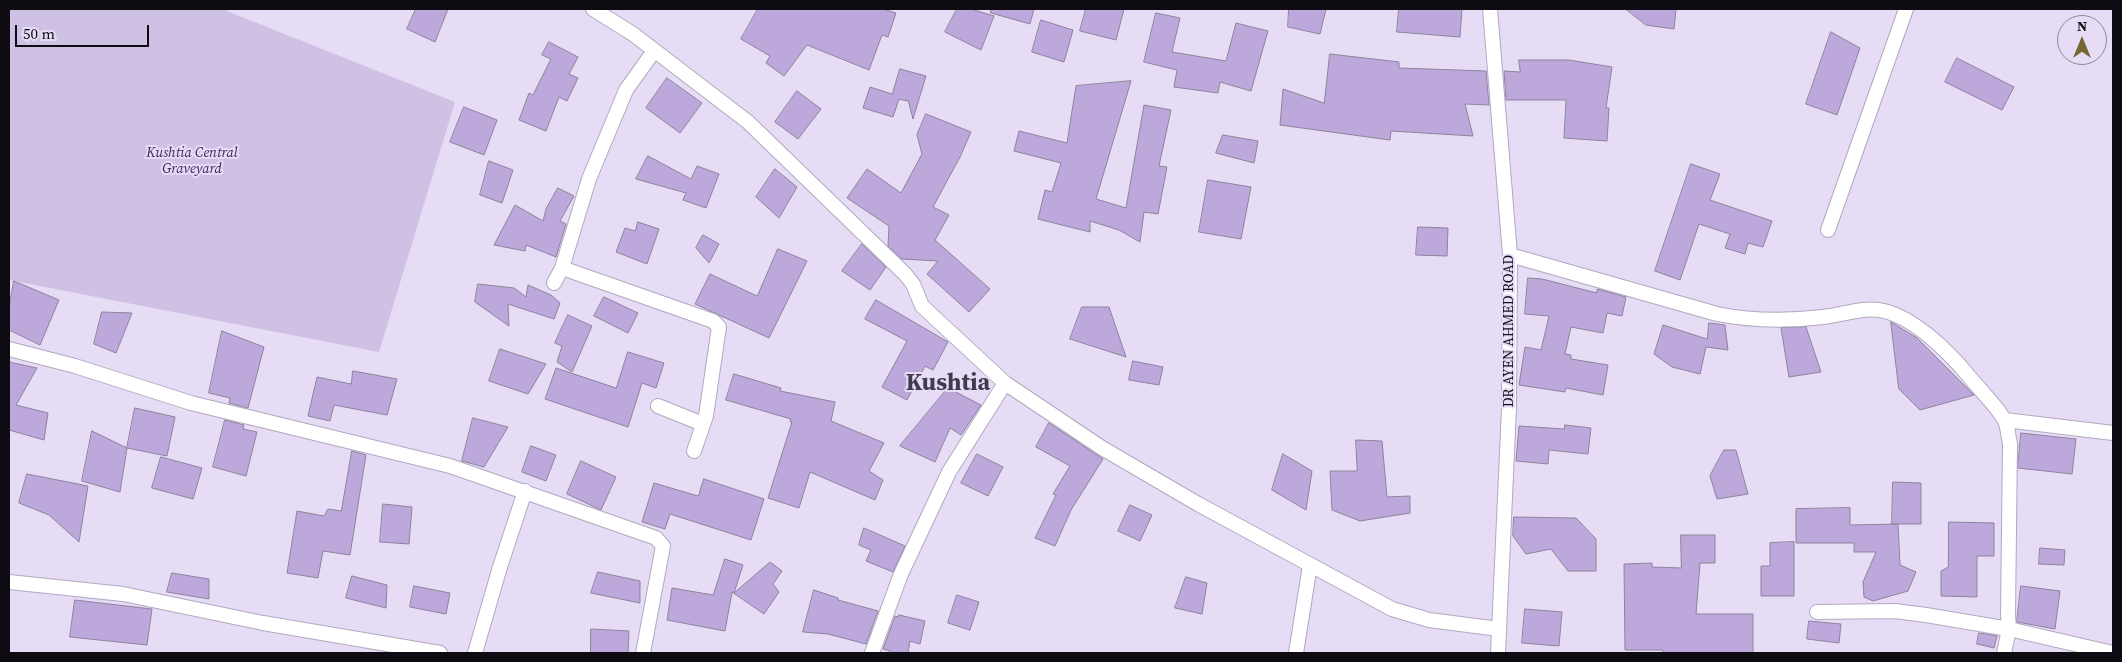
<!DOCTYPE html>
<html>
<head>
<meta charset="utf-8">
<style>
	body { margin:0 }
	#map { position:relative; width:2122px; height:662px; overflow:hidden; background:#e6dcf6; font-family:"Source Serif 4",serif }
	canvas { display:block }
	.frame { position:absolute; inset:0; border:10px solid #0e0b13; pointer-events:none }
	.north { position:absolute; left:2057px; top:15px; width:50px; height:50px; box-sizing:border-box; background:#e6dcf6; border:1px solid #90889b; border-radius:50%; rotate:0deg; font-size:14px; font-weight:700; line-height:20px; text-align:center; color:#0e0b13 }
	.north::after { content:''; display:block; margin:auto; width:18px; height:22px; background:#756634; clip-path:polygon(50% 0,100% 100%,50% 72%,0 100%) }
	.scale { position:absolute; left:15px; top:25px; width:134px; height:22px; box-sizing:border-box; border:2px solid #0e0b13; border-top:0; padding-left:6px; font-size:15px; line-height:18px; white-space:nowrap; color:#0e0b13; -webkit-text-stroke:4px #e6dcf6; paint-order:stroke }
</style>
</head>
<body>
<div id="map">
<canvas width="2122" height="662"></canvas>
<div class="frame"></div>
<div class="north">N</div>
<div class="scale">50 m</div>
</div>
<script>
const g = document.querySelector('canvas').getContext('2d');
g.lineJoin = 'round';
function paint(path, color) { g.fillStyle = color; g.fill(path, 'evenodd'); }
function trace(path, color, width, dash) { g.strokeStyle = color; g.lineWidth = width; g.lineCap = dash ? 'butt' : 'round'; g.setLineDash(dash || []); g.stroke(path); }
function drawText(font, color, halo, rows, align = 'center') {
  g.font = font + ' "Source Serif 4",serif'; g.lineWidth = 4; g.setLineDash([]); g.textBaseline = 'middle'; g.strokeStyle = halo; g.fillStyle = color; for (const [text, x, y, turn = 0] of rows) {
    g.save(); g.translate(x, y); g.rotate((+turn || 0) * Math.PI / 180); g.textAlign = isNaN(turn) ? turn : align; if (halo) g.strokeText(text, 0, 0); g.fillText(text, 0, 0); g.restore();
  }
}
paint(new Path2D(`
	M9 9H222L455 102 379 352 9 280Z`), '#cfc1e4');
const building = new Path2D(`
	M416 9H448L435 42 407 29Z
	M758 9H883L896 13 888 37 882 35 869 70 807 45 784 76 766 63 770 56 741 39Z
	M957 9H971L994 16 981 50 945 32Z
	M991 9H1034L1030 24 991 13Z
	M1086 9H1124L1116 40 1080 31Z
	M1289 9H1326L1320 34 1288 27Z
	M1399 9H1462L1460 37 1397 32Z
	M1626 9H1676L1674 29 1646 25Z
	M1156 13 1180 18 1172 52 1226 61 1236 23 1268 31 1251 91 1220 82 1218 93 1174 87 1177 70 1144 62Z
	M1041 20 1073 30 1064 62 1032 52Z
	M1831 32 1860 48 1837 115 1806 104Z
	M549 42 578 57 569 74 578 78 567 101 559 97 546 131 519 120 529 93 533 95 551 59 542 55Z
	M1330 54 1399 62V68L1486 71 1489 105 1465 104 1473 136 1391 131 1390 140 1280 125 1283 89 1324 103Z
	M1957 58 2014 87 2002 110 1945 82Z
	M1519 60H1569L1612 67 1606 108H1609L1607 141 1564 138 1566 100H1506L1504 71 1520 72Z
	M900 69 926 76 913 119 908 100 907 101 899 99 893 117 863 108 870 87 892 94Z
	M667 78 702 103 680 133 646 108Z
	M1131 81 1096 199 1126 208 1144 105 1171 110 1159 166 1167 167 1158 214 1144 212 1140 242 1119 230 1090 221V232L1038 219 1045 190 1052 192 1061 163 1014 151 1019 131 1067 143 1076 86Z
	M797 91 821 109 798 139 775 122Z
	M464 107 497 120 484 155 450 142Z
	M926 114 971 132 960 157 933 207 949 215 935 240 990 289 969 312 927 274 938 261 902 259 888 246 889 226 847 198 867 169 901 193 922 154 917 135Z
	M1223 135 1258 141 1254 163 1216 153Z
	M648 156 691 179 697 166 719 174 706 208 683 200 686 193 636 179Z
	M489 161 513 170 502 203 480 195Z
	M1691 164 1720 174 1710 200 1772 221 1763 247 1748 243 1745 254 1725 248 1730 234 1699 224 1680 280 1655 271Z
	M775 169 797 187 779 218 756 197Z
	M1208 180 1251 187 1241 239 1199 232Z
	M558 188 574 196 560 221 566 224 556 257 526 245 525 251 494 245 515 205 543 221 546 209Z
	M638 222 659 229 647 264 616 252 625 228 635 231Z
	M1418 227 1448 228 1447 256 1416 255Z
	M703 235 719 244 709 263 696 248Z
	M862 244 886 267 870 290 842 271Z
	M778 249 807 261 769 338 695 304 710 274 757 296Z
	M1528 278 1542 279 1597 293V289L1626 297 1622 316 1607 313 1603 333 1571 327 1565 354 1571 355V359L1608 365 1603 395 1566 388 1565 392 1519 385 1525 347 1541 350 1549 316 1525 314Z
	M14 281 59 300 40 345 9 330V308Z
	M478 284 514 288 526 297 528 285 551 295 560 303 554 319 508 304 509 326 475 302Z
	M604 297 638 313 628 333 594 316Z
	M876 300 948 342 933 370 925 366 907 400 882 387 907 341 865 319Z
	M1082 307H1109L1126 357 1070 339Z
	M102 312 132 313 116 353 94 344Z
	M568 315 592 326 572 372 557 362 562 346 555 343Z
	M1891 322 1917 338 1974 395 1920 410 1899 389Z
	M1709 323 1725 325 1728 350 1706 347 1700 374 1672 367 1654 354 1663 325 1707 339Z
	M1806 327 1821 372 1789 377 1781 328Z
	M222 331 264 347 248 408 229 403 230 398 209 393Z
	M500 349 546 364 528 394 489 381Z
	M628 352 664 363 656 388 642 383 628 427 545 399 556 368 616 388Z
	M1133 361 1163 367 1159 385 1129 380Z
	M9 362 37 368 16 405 48 413 44 440 9 430Z
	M353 371 397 379 387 415 334 405 330 421 308 416 317 377 351 384Z
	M734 374 781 388 780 391 835 402 831 421 884 443 869 471 883 480 875 500 810 472 799 508 768 498 792 422H790L791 419 726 400Z
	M948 388 981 405 961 435 950 428 935 462 900 446Z
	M135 408 175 417 167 456 127 448Z
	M473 418 508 427 484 467 462 461Z
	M225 420 244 425 243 429 257 432 246 476 213 467Z
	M1049 423 1103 459 1071 510 1055 546 1035 538 1056 495 1053 494 1070 466 1036 447Z
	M1565 425 1591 428 1588 454 1549 450 1548 464 1516 461 1519 426 1564 429Z
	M92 431 127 448 120 492 82 481Z
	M2021 433 2076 439 2072 474 2018 468Z
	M1356 440 1382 441 1387 497 1410 496V513L1360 521 1332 510 1330 471H1357Z
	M531 446 556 455 546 481 522 472Z
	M1724 450H1736L1748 494 1717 499 1710 476Z
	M352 451 366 455 350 555 323 551 318 578 287 573 297 511 324 516 328 509 341 511Z
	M977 454 1003 467 988 496 961 483Z
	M1283 454 1312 471 1306 510 1272 490Z
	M161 457 202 468 193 499 152 488Z
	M581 461 616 477 601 510 567 494Z
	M27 474 88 486 79 542 49 515 19 503Z
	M704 479 764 499 751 540 670 514 665 529 642 522 654 483 698 496Z
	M1893 482 1921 483V524H1892Z
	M383 504 412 507 409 544 380 542Z
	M1130 505 1152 515 1140 541 1118 531Z
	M1850 508V525L1898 524 1900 565 1916 572 1908 591 1873 601 1864 597 1863 582 1876 552H1854V543H1796V509Z
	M1514 517 1576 518 1596 539V571H1568L1551 549 1526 554 1513 536Z
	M1949 522 1994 523V556H1977V597L1941 596V571L1948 567Z
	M864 528 905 546 893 572 866 561 871 550 859 545Z
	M1681 535H1715V563H1700L1696 614H1753V653H1663V650H1625L1624 564 1652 563V567L1681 568Z
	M1794 542V596H1761V566H1770V543Z
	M2040 548 2065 550 2064 565 2039 564Z
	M725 559 743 565 734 593 770 562 782 571 773 584 779 592 764 614 732 592 725 631 667 620 672 588 713 595Z
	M598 572 640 581V603L591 593Z
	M172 573 209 579V599L167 592Z
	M352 576 387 585 386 608 346 598Z
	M1186 577 1207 583 1202 614 1175 608Z
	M414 586 450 593 446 614 410 607Z
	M2021 586 2060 591 2055 629 2017 622Z
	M814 590 838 598V600L878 611 866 644 828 634 803 632Z
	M957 595 979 602 970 630 948 623Z
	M75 600 152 609 147 645 70 637Z
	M1525 609 1562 612 1559 646 1522 643Z
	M899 615 925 621 920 644 910 641 908 653H890V651L883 649 895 616 898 617Z
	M1809 621 1841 624 1839 643 1807 639Z
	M591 629 629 631 628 653H591Z
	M1979 633 1997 636 1994 648 1977 644Z`);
paint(building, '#bda8dc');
trace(building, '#8c839b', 1);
const minor = new Path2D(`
	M593 9 633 34 748 122 905 274 913 284 922 306 1005 383 1102 448 1198 504 1392 609 1429 620 1499 629
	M1490 9 1510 255 1509 408 1498 653
	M1828 230 1906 9
	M1510 255 1717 314C1752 321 1788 321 1823 317 1842 315 1865 306 1884 311 1914 318 1948 351 1967 374 1979 389 1994 403 2004 419 2008 425 2008 436 2010 444L2008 615 2009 629 2004 653
	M562 268 713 321 719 327 706 416 694 451
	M554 283 562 268 589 179 626 90 654 51
	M9 349 75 366 191 403 450 466 656 538 663 546 643 653
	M658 406 703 424
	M2005 420 2113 433
	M9 582 123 594 263 623 440 653
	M1817 612 1895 611 1926 615 2009 629 2113 653
	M475 653 500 567 525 491
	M872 653 901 574 949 472 1005 383
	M1296 653 1310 565`);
trace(minor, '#b2a8c0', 16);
trace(minor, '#fff', 14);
drawText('italic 14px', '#3d1f5c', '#e6dcf6', [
	["Kushtia Central",192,153],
	["Graveyard",192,169]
]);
drawText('14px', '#0e0b13', '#e6dcf6', [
	["DR AYEN AHMED ROAD",1509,331,-90]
]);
drawText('bold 24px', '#42394e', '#e6dcf6', [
	["Kushtia",948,384]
]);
</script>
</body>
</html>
